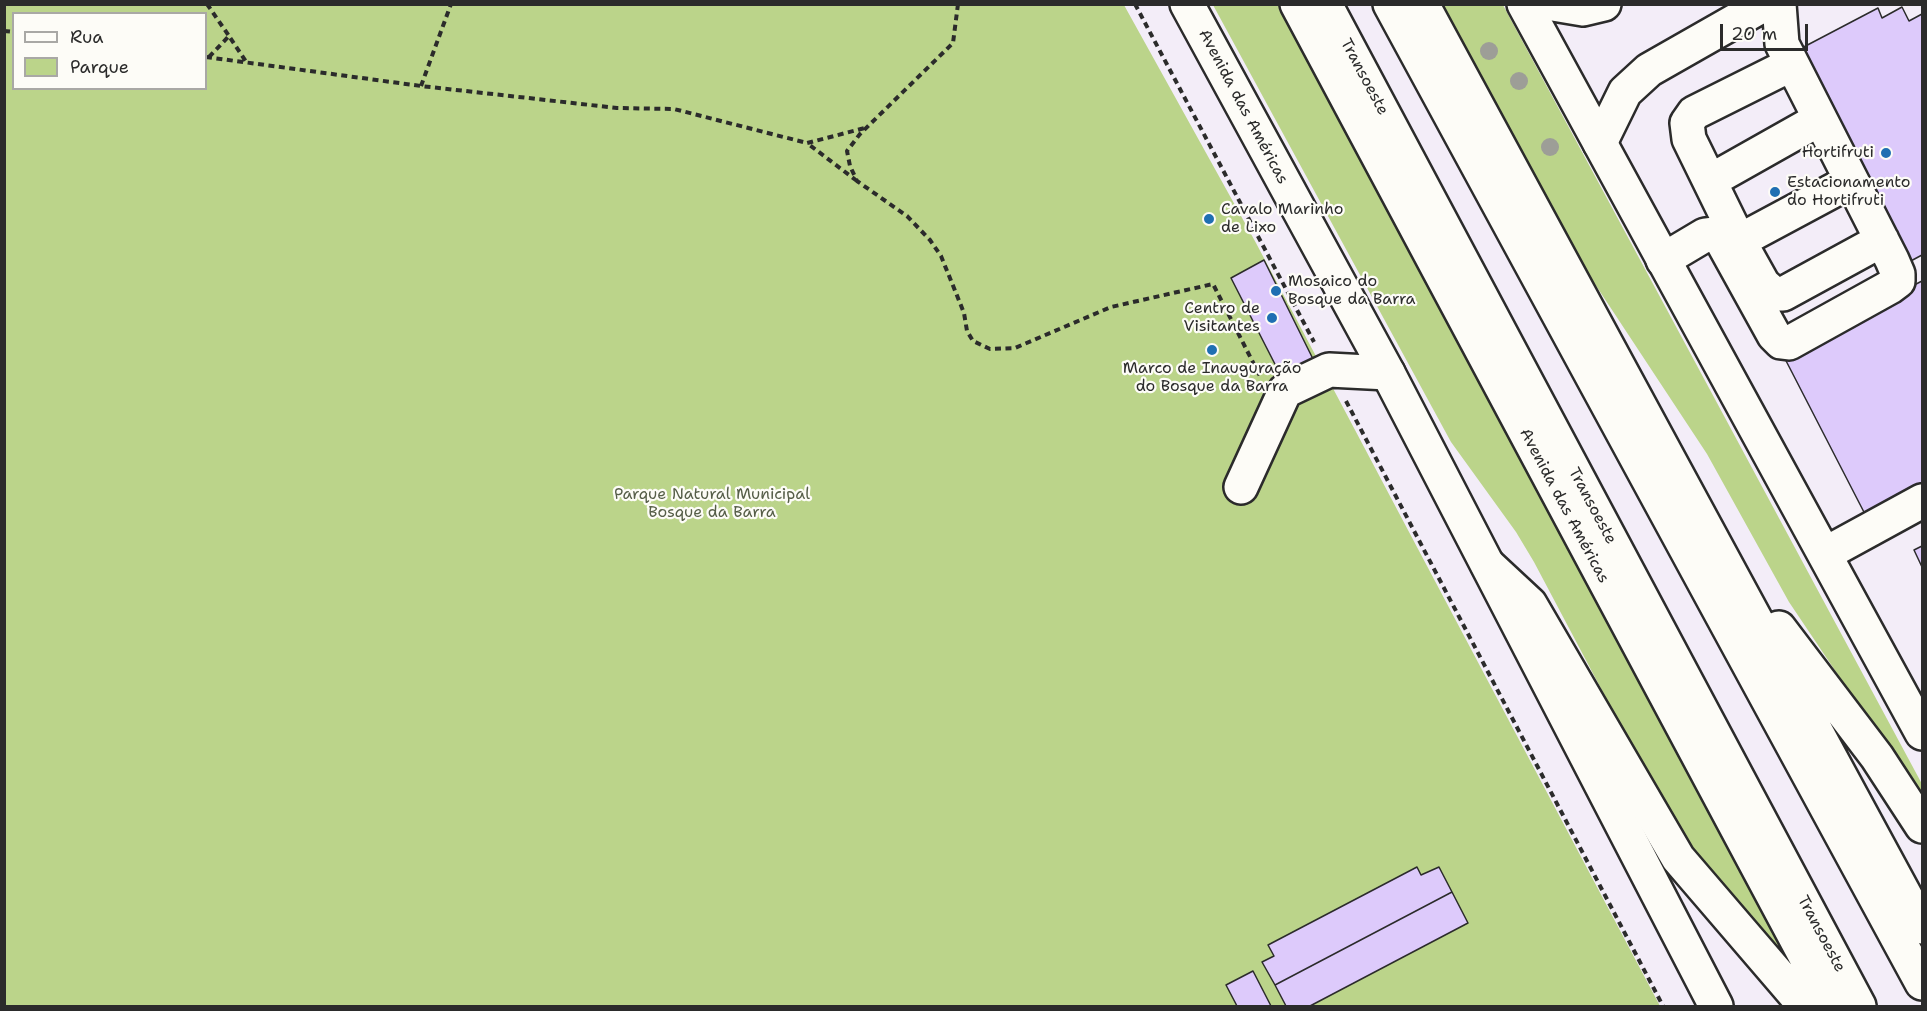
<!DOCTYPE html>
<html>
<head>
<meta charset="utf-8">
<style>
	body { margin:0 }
	#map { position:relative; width:1927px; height:1011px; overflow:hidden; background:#f3edf8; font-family:"Shantell Sans",sans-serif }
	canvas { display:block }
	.frame { position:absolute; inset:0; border:6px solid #2b2b2b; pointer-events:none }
	.legend { position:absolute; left:12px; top:12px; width:195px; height:78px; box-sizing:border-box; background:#fdfcf7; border:2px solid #a9a8a5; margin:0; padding:8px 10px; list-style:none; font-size:18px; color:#2b2b2b }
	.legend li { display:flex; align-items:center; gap:12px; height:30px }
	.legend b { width:30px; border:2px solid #a9a8a5 }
	.scale { position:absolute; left:1720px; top:24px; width:88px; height:27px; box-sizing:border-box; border:3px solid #2b2b2b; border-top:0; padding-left:8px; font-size:18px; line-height:21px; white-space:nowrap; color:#2b2b2b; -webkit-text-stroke:4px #fdfcf7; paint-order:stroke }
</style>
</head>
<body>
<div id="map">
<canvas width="1927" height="1011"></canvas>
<div class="frame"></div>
<ul class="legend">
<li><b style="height:8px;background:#fdfcf7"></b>Rua</li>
<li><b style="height:16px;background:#bbd48a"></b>Parque</li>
</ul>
<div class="scale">20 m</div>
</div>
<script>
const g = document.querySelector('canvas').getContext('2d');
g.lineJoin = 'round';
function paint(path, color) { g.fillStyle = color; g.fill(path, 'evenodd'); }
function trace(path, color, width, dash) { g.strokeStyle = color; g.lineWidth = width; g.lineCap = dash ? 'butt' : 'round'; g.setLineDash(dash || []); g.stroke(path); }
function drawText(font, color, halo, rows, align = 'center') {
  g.font = font + ' "Shantell Sans",sans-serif'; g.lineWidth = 4.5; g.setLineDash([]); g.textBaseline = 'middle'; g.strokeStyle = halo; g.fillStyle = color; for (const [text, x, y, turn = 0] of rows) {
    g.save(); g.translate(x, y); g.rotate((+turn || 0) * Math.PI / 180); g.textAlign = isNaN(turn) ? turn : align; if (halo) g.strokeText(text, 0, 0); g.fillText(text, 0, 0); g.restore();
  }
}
paint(new Path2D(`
	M5 4 1124 5 1256 243 1660 1006H5ZM14 14H206V88H14Z
	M1213 5H1279L1780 943 1783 955 1779 957 1694 855 1670 819 1534 562 1516 532 1451 442Z
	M1438 5H1503L1922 784V800L1789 602 1707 454 1587 272 1496 113Z`), '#bbd48a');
const building = new Path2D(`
	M1902 7 1909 21 1922 14V255L1907 263 1796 51 1878 8 1882 18Z
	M1264 260 1313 359 1281 376 1231 278Z
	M1922 281V489L1867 518 1782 353Z
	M1922 546V567L1914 550Z
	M1417 867 1421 875 1439 867 1452 892 1275 985 1262 962 1274 956 1268 945Z
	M1452 892 1468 923 1310 1006H1286L1275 985Z
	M1253 971 1271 1006H1237L1226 985Z`);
paint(building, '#ddcafb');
trace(building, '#2b2b2b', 1.5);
const minor = new Path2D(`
	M1325 4 1859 1006
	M1390 4 1922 983
	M1553 4 1583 9 1604 4
	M1792 64 1694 113 1687 123 1689 139 1739 241 1763 284 1773 293 1783 294 1882 240
	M1600 143 1625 92 1649 70 1765 4
	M1710 181 1820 119
	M1739 241 1851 181
	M1663 260 1705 235 1713 234 1722 241 1774 335 1781 342 1789 343 1890 287 1898 281V274L1892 260 1782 44 1779 4
	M1241 487 1285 391 1329 370 1388 373
	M1825 554 1922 501`);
const major = new Path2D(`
	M1187 4 1388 373 1716 1006
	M1524 4 1922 733`);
const highway = new Path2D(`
	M1297 4 1832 1006
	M1422 4 1922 927
	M1488 565 1530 604 1678 858 1805 1006
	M1779 628 1877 757 1922 826`);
trace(minor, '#2b2b2b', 38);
trace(major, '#2b2b2b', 38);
trace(highway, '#2b2b2b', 38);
trace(new Path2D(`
	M207 4 229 36
	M958 4 953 43 860 134 847 151 850 166 857 181 907 216 930 240 941 256 956 293 964 313 967 331 973 341 990 349 1015 348 1111 307 1213 284 1260 376
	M1135 4 1314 342
	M4 31 14 32
	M206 57 421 86 617 108 674 109 807 143
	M209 57 229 36 247 63
	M421 86 451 4
	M857 181 807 143 865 128
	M1346 401 1663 1006`), '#2b2b2b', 4, [6, 4.5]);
trace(minor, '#fdfcf7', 33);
trace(major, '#fdfcf7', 33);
trace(highway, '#fdfcf7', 33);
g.fillStyle = '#9d9e97';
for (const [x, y] of [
	[1489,51],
	[1519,81],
	[1550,147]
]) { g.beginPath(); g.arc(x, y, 9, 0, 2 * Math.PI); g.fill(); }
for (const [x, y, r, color] of [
	[1886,153,6,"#1f6fb2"],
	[1775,192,6,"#1f6fb2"],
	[1209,219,6,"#1f6fb2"],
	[1276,291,6,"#1f6fb2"],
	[1272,318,6,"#1f6fb2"],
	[1212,350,6,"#1f6fb2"]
]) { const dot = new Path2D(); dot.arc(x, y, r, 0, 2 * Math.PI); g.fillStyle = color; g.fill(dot); trace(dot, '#fdfcf7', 2); }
drawText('16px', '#2b2b2b', '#fdfcf7', [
	["Transoeste",1364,77,62],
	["Avenida das Américas",1243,107,62],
	["Avenida das Américas",1564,506,62],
	["Transoeste",1592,506,62],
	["Transoeste",1821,934,62]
]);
drawText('16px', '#2b2b2b', '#fdfcf7', [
	["Hortifruti",1874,153,"right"],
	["Estacionamento",1787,183],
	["do Hortifruti",1787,201],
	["Cavalo Marinho",1221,210],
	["de Lixo",1221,228],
	["Mosaico do",1288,282],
	["Bosque da Barra",1288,300],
	["Centro de",1260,309,"right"],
	["Visitantes",1260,327,"right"],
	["Marco de Inauguração",1212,369,"center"],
	["do Bosque da Barra",1212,387,"center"]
], 'left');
drawText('16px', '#565e48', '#fdfcf7', [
	["Parque Natural Municipal",712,495],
	["Bosque da Barra",712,513]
]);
</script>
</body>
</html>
